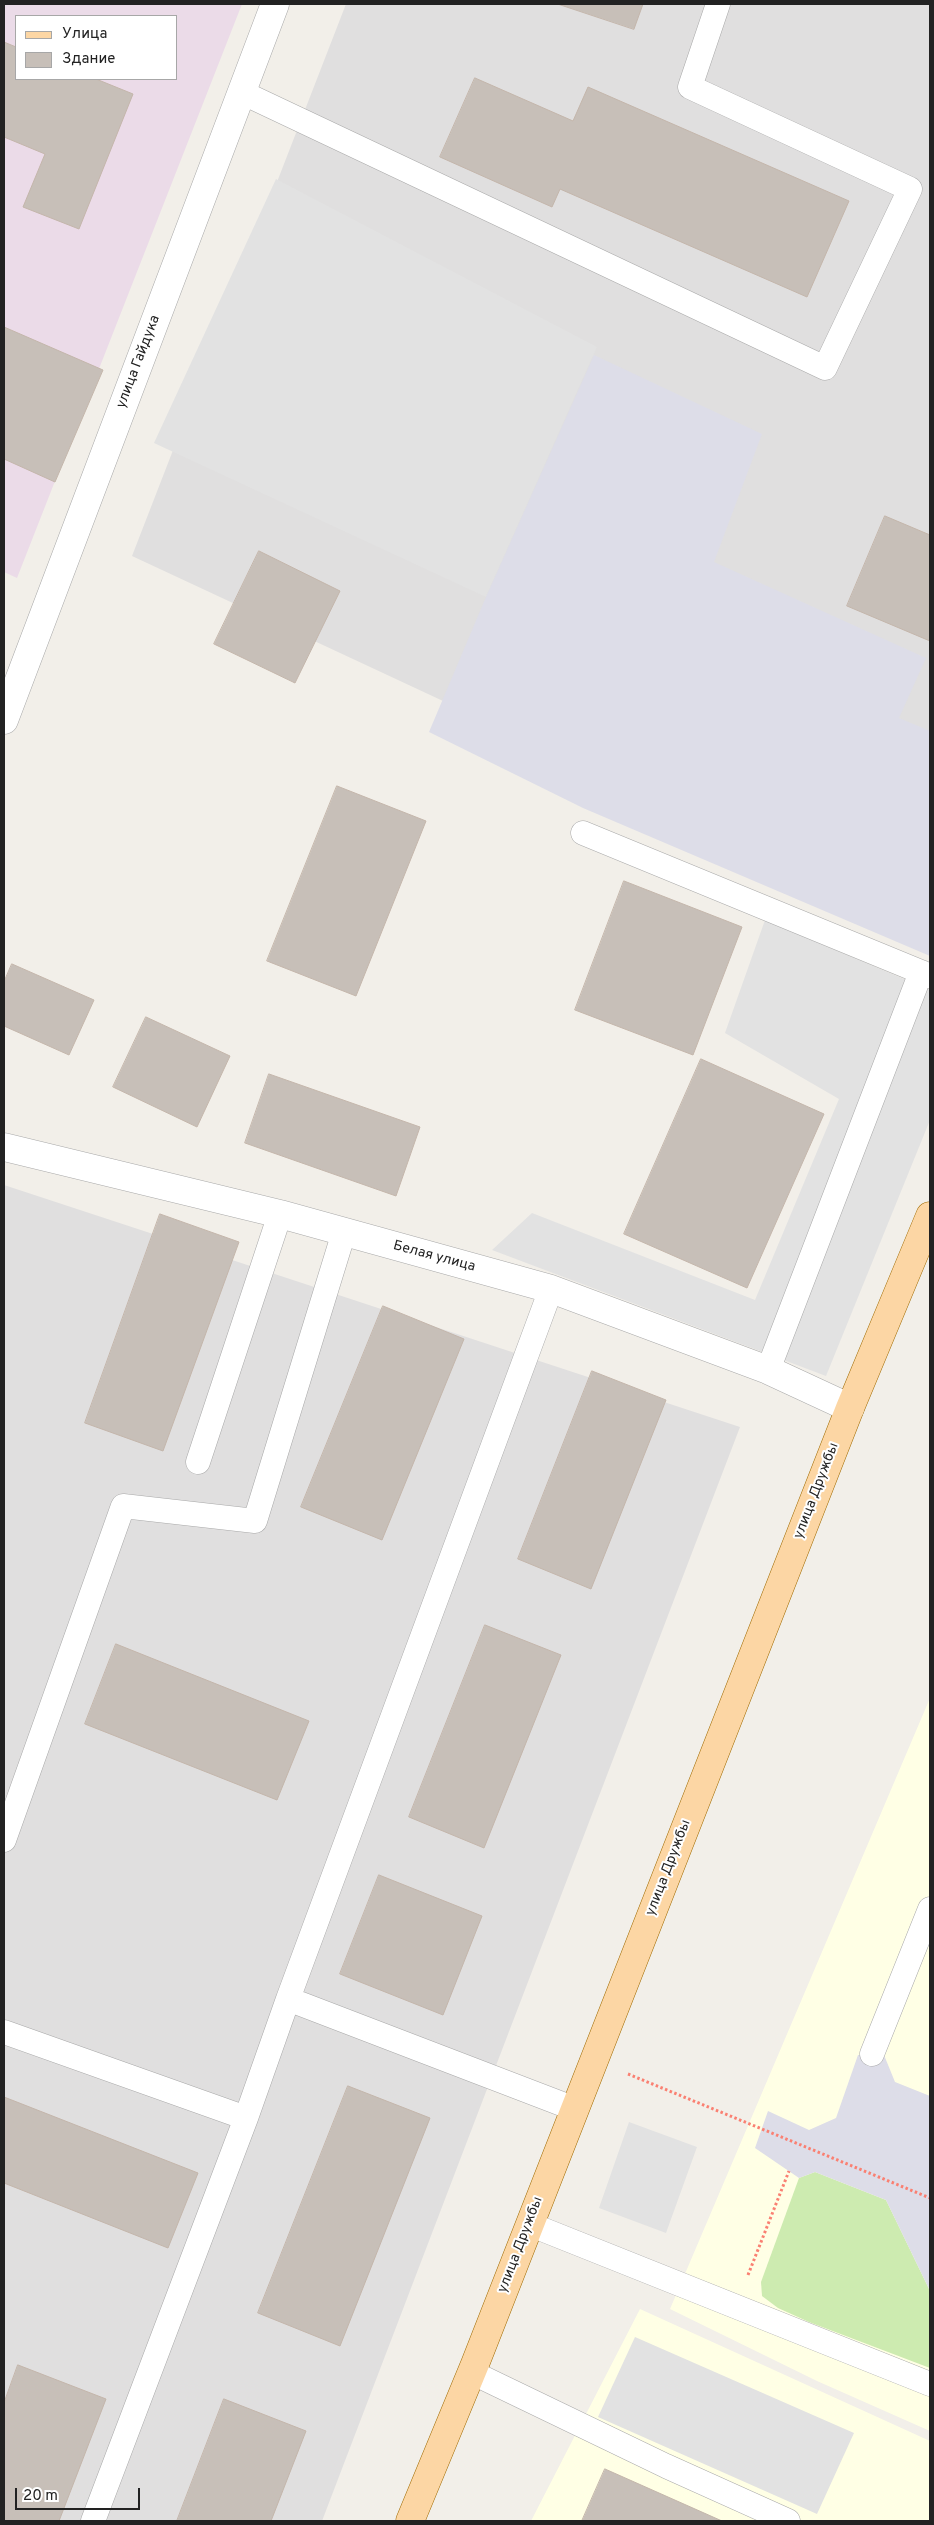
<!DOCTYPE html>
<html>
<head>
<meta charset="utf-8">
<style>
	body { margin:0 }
	#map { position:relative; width:934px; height:2525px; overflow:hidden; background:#f2efe9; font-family:Overpass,sans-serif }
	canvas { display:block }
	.frame { position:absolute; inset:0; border:5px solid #222; pointer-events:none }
	.legend { position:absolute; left:15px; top:15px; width:162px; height:65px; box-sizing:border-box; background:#fff; border:1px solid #a7a7a7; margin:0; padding:6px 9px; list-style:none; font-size:15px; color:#222 }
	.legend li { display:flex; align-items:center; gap:10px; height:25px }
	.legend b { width:25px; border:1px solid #a7a7a7 }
	.scale { position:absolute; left:15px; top:2488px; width:125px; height:22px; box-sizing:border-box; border:2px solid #222; border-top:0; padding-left:6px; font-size:15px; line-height:18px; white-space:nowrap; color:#222; -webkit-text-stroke:4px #fff; paint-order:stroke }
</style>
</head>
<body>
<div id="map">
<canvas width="934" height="2525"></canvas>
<div class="frame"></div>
<ul class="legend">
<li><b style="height:6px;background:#fcd6a4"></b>Улица</li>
<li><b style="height:14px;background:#c7bfb8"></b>Здание</li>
</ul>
<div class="scale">20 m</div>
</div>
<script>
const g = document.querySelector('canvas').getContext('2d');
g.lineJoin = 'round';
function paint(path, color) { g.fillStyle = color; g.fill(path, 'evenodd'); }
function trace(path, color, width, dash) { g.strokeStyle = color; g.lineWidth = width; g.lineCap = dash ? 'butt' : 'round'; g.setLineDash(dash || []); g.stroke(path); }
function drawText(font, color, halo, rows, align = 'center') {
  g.font = font + ' Overpass,sans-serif'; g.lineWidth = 4; g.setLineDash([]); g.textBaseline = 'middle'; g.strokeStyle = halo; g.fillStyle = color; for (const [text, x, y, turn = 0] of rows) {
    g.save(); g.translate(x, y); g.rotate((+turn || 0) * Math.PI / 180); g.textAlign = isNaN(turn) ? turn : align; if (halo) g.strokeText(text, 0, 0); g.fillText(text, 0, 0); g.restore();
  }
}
paint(new Path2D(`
	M346 4H930V928L132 556Z
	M4 1185 740 1427 322 2521H4Z`), '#e0dfdf');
paint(new Path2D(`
	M4 4H242L17 578 4 572ZM16 16H176V79H16Z`), '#ebdbe8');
paint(new Path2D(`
	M930 1698V2431L817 2381 670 2309Z
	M640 2309 930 2441V2521H531Z`), '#ffffe5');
paint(new Path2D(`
	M815 2172 886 2200 930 2291V2368L809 2322 778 2308 762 2296 761 2282 799 2178Z`), '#cdebb0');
paint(new Path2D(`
	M276 179 597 347 486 597 154 443Z
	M765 920 930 990V1120L826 1376 492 1250 532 1213 755 1300 839 1099 725 1033Z
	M629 2122 697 2147 666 2233 599 2208Z
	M635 2337 854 2433 817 2514 598 2417Z`), '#e2e2e2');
paint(new Path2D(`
	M594 355 762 434 714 562 926 658 899 718 930 731V956L583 808 429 732 486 597Z
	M858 2055H884L895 2082 930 2096V2291L886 2200 815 2172 799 2178 755 2148 768 2111 809 2130 836 2118Z`), '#dddde8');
const building = new Path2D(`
	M558 4H643L634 29Z
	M4 42 16 47V79H96L133 94 79 229 23 207 45 154 4 137Z
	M475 78 573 121 588 87 849 201 807 297 560 189 552 207 440 157Z
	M4 327 103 370 55 482 4 459Z
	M885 516 930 535V641L847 606Z
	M259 551 340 591 295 683 214 644Z
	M337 786 426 821 356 996 267 961Z
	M624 881 742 927 693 1055 575 1010Z
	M12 964 94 1000 69 1055 4 1026V982Z
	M146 1017 230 1056 197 1127 113 1087Z
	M701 1059 824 1114 747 1288 624 1234Z
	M269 1074 420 1127 396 1196 245 1143Z
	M160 1214 239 1242 163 1451 85 1423Z
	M383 1306 464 1339 382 1540 301 1507Z
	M592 1371 666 1400 591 1589 518 1559Z
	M485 1625 561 1655 484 1848 409 1817Z
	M116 1644 309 1721 277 1800 85 1724Z
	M379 1875 482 1916 443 2015 340 1974Z
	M348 2086 430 2118 340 2346 258 2313Z
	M4 2097 198 2173 168 2248 4 2183Z
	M18 2365 106 2399 59 2521H4V2403Z
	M224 2399 306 2431 271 2521H177Z
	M605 2469 722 2521H582Z`);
paint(building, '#c7bfb8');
trace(building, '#c4b6ab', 1);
const lane = new Path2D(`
	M241 92 825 368 910 189 690 87 718 4
	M583 833 921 972
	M551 1289 288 1999 575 2109
	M768 1370 921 972 930 976
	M198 1462 280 1214
	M4 1840 123 1506 255 1521 344 1232
	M4 2032 246 2118
	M872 2054 930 1909
	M529 2224 930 2384
	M471 2372 666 2466 788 2521
	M93 2521 246 2118 288 1999`);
const street = new Path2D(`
	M4 720 275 4
	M4 1147 280 1214 551 1289 768 1370 850 1408`);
const primary = new Path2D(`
	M410 2521 475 2364 850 1408 930 1216`);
trace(lane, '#a9a9a9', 25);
trace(street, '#a9a9a9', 29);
trace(primary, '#a06b00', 29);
trace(new Path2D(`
	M628 2074 930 2198
	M748 2275 789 2171`), '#fa8072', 3, [2.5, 2.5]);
trace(lane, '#fff', 24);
trace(street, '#fff', 28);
trace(primary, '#fcd6a4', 28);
drawText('14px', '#222', '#fff', [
	["улица Гайдука",139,362,-69],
	["Белая улица",434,1257,15],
	["улица Дружбы",817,1491,-69],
	["улица Дружбы",669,1868,-69],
	["улица Дружбы",521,2245,-69]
]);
</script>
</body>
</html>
